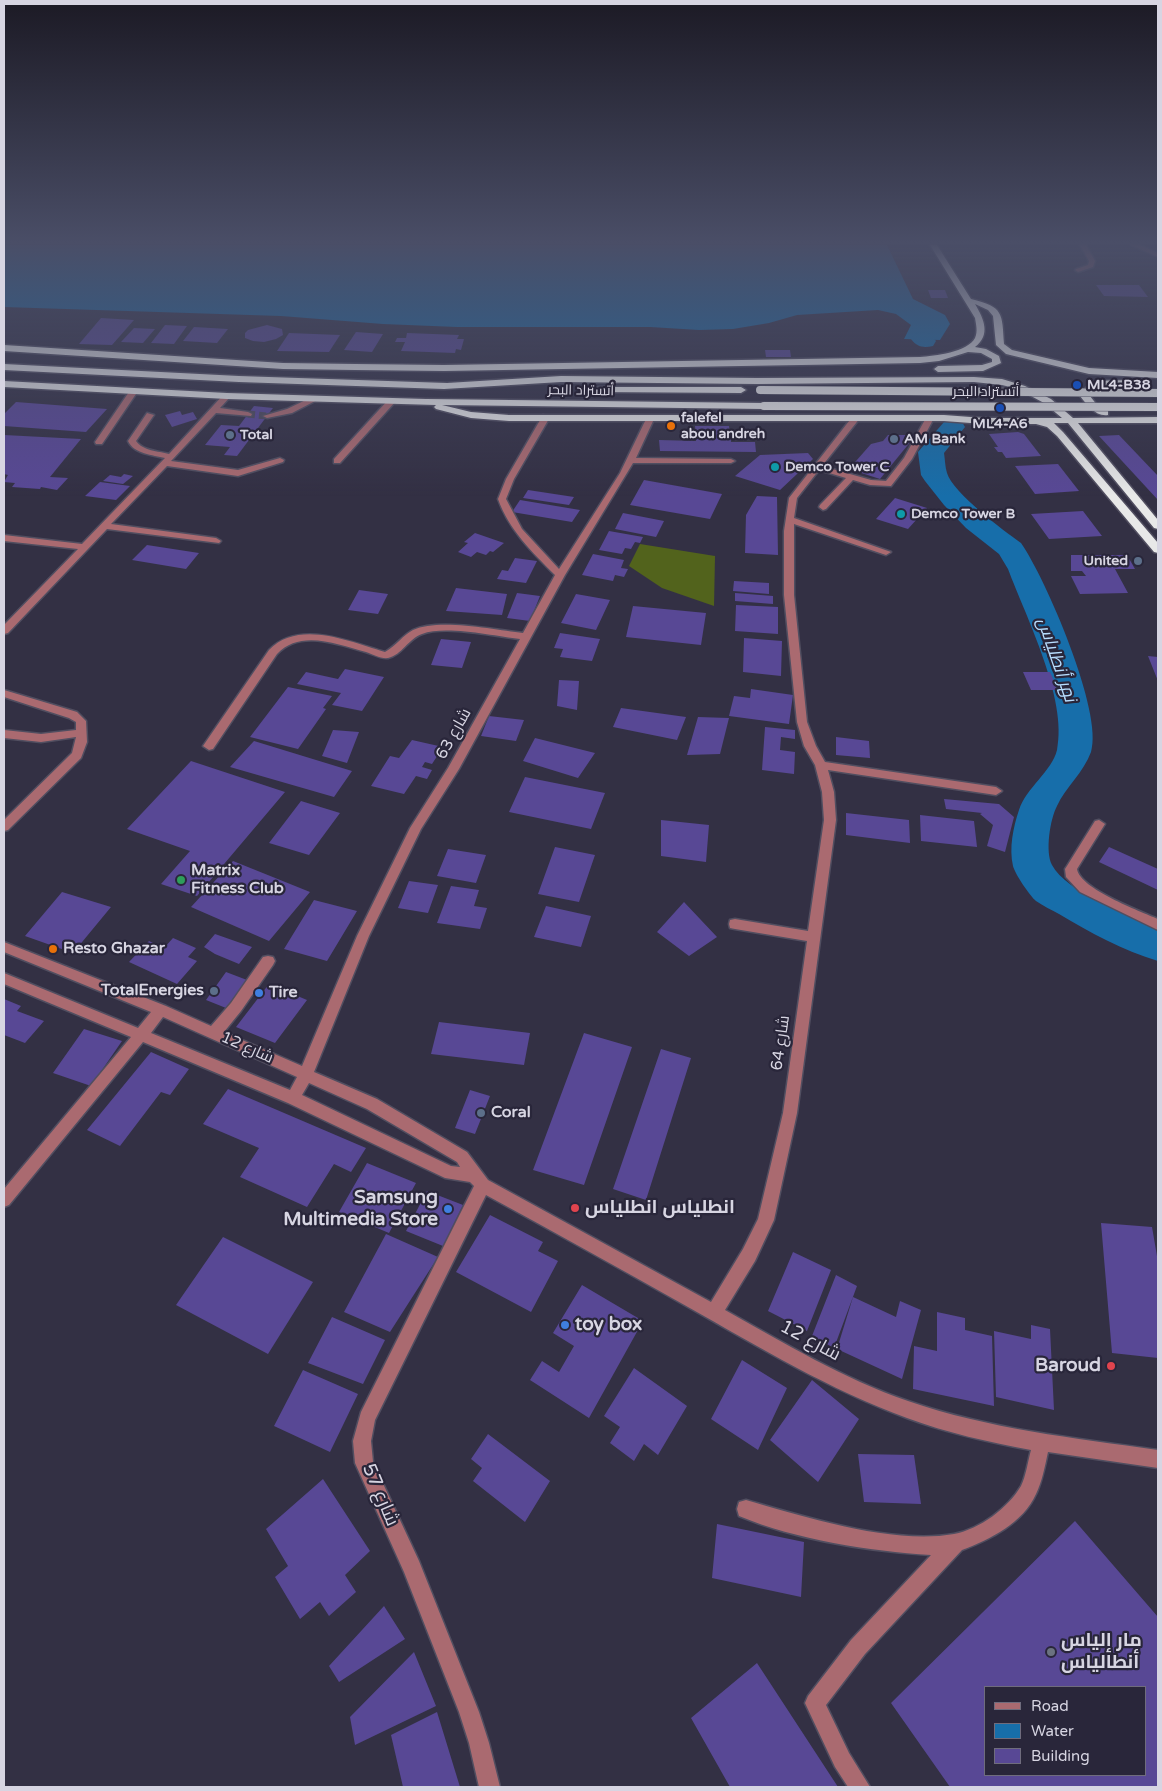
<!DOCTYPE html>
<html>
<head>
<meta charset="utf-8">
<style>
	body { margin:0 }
	#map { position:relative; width:1162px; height:1791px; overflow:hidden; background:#333044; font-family:"Varela Round",sans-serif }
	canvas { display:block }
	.frame { position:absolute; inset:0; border:5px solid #d7d5e2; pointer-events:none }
	.legend { position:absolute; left:984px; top:1686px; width:162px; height:90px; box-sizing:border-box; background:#29263a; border:1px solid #6f6c7d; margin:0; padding:6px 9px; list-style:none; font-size:15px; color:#d7d5e2 }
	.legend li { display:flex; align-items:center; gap:10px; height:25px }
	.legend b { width:25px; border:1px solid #6f6c7d }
</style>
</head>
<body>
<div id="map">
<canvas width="1162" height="1791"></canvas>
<div class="frame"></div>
<ul class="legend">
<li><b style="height:6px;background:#aa6a70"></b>Road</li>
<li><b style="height:14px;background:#176eaa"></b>Water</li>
<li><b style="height:14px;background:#584895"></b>Building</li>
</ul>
</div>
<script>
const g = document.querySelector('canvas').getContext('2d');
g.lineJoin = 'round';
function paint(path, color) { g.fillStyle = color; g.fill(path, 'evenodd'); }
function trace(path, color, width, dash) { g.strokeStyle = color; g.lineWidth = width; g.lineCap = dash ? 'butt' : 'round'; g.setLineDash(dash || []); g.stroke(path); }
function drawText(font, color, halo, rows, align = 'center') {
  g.font = font + ' "Varela Round",Cairo,sans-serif'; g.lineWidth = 4.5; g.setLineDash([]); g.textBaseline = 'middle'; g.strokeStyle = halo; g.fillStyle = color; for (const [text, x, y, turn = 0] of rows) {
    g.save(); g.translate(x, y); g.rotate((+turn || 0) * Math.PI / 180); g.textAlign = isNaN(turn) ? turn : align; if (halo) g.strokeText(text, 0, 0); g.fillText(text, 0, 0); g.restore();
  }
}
paint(new Path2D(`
	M640 544 715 556 714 606 662 588 629 566Z`), '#52631c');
paint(new Path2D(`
	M4 245H887L913 299 945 315 950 324 940 340 904 339 911 325 896 314 878 310 797 315 769 323 733 329 699 330 650 327H457L383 324 281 316 4 307Z`), '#176eaa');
paint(new Path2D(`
	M922 332 930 334 936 341 933 346C923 348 917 347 911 339L914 334Z
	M953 420 962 422 965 427 944 453C945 459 945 467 947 473 953 493 1003 530 1021 543 1045 577 1104 713 1091 752 1084 772 1065 788 1057 806 1050 819 1045 852 1052 865 1066 892 1130 915 1158 927V961C1124 951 1089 932 1059 914 1052 910 1043 906 1036 901 1030 896 1015 874 1013 866 1009 848 1013 828 1019 810 1026 788 1052 771 1057 750 1068 699 1026 617 1008 569L999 554 966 528 944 505 925 481 921 475 918 452 944 422Z`), '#176eaa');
paint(new Path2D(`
	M1096 285H1139L1148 297 1104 296Z
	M928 290H945L948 298H931Z
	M101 318 134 320 112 345 79 344Z
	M165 325 187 326 174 344 151 343Z
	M267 325 282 329 283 335 276 339 264 342 253 341 245 338V333L248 330Z
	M194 327 228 329 217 343 183 341Z
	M134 328 155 329 143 343 121 342Z
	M356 332 383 334 372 352 344 350Z
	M289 333 340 335 329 352 277 351Z
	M407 333 459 335 457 339H464L461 350 456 349 455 353 401 351 405 342H395L397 338H406Z
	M765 350H790L791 357H766Z
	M16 402 107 409 86 432 4 426V414Z
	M254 406 273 408 237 456 224 455 230 447 205 445 221 425 239 426Z
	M180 411 182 415 193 412 197 419 172 427 165 415Z
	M695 426H729L731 442H755L756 452 660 451 659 440 696 441Z
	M1018 432 1024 434 1041 456 1006 458 1002 452H998L994 447H998L989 434Z
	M4 435 81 439 50 477 68 478 57 490 41 487 40 489 12 487 15 483 4 482 8 475 4 474Z
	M888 435H916L880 479 849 469 871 444 883 441Z
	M1119 435 1158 476V500L1099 436Z
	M808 453 813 459 780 490 735 476 760 455Z
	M1058 464 1079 491 1035 494 1015 466Z
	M124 474 133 476 123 484 103 481 110 475 121 477Z
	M644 480 722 494 710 519 630 505Z
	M100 482 130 486 116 500 85 496Z
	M528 490 574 497 569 505 523 498Z
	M757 496 777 497 778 555 745 553 746 515Z
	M895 498 927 508 908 529 876 519Z
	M520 500 580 510 572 522 512 512Z
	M1083 511 1102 536 1049 539 1031 514Z
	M623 513 664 521 656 537 615 529Z
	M609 531 643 537 640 543 635 542 631 549 625 548 622 554 599 550Z
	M475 533 504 543 493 552 490 551 486 555 477 552 471 557 458 552 468 543 464 542Z
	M147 545 199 553 186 569 132 560Z
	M593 554 624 560 621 568 628 569 624 577 615 575 613 581 582 575Z
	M1071 555H1127L1135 569H1115L1128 593 1080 594 1071 576H1086L1082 571H1071Z
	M515 558 537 561 526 583 497 579 502 570 508 571Z
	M734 581 769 583V594L733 591Z
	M456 588 507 594 502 615 446 611Z
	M359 590 388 594 378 614 348 610Z
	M517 593 540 596 530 621 507 618Z
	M735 593 773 596V604L735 601Z
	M576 594 610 600 596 630 561 623Z
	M736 605 778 607V634L735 631Z
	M633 606 706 613 701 645 626 637Z
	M560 633 600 639 592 661 560 657 563 649 554 648Z
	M744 638 782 641 781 676 743 672Z
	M441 639 471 642 462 668 431 665Z
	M1148 656 1158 657V681Z
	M345 669 384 677 362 711 332 705 341 693 297 684 306 672 338 679Z
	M1023 672H1050L1058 690H1031Z
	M559 680 579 681 577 710 557 706Z
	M288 687 332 696 323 708 326 709 298 749 250 737Z
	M751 689 793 695 789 724 729 716 734 696 750 698Z
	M621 708 686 717 677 740 613 727Z
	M489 716 524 720 516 741 481 736Z
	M698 717 729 718 720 754 687 755Z
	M765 727 795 730V739L781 737 780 750 795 752 794 774 762 770Z
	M333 730 359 732 347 763 322 756Z
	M836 737 869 741 870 758 836 755Z
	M535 738 595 753 578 778 523 761Z
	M412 740 443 747 432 764 425 762 422 767 432 770 427 779 416 776 404 794 371 786 390 756 399 758Z
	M254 741 352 771 334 797 230 767Z
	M191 761 285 792 197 896 161 884 190 851 127 829Z
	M525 777 605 793 591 829 509 812Z
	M944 799 999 804 1014 817 1005 852 987 846 993 825 980 814 982 813 946 809Z
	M301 801 340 813 309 855 269 843Z
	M846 813 909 820 910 843 846 835Z
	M920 815 974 821 977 847 921 841Z
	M661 820 709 825 706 862 661 856Z
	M555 847 595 855 579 902 538 894Z
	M1109 847 1158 869V890L1099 862Z
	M448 849 486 855 476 883 437 876Z
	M233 861 310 892 269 941 191 907Z
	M409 881 438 885 428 913 398 908Z
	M451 886 479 890 474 906 487 908 480 929 437 923Z
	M62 892 111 907 73 953 25 936Z
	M314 900 357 911 327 961 284 949Z
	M684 902 717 937 689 956 657 932Z
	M546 906 591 916 581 947 534 937Z
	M215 934 252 947 239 964 215 954 204 947Z
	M173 938 196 948 188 957 197 961 177 984 129 962 149 941 164 948Z
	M226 972 247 980 226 1008 206 1000Z
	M269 984 307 1000 275 1043 236 1027Z
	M4 999 21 1006 17 1011 44 1021 25 1043 4 1035Z
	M439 1022 530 1033 524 1065 431 1054Z
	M84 1029 122 1041 91 1086 53 1073Z
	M584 1033 632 1047 584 1185 533 1170Z
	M661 1049 691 1058 646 1200 613 1189Z
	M151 1052 189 1069 170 1095 161 1092 120 1146 87 1130Z
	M228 1089 366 1148 351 1172 334 1164 307 1207 240 1177 259 1148 203 1124Z
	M470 1090 490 1096 475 1134 455 1128Z
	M367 1163 416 1183 389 1233 339 1212Z
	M427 1191 463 1205 443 1246 406 1231Z
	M490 1215 543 1242 538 1251 558 1261 531 1312 456 1272Z
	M1101 1223 1152 1227 1158 1262V1358L1112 1353Z
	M386 1234 438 1257 390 1332 344 1312Z
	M223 1237 313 1282 268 1354 176 1305Z
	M793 1252 831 1270 807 1331 768 1311Z
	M836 1275 857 1286 834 1348 812 1336Z
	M582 1285 643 1321 589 1418 530 1380 542 1361 559 1372 574 1346 553 1333Z
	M853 1297 896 1317 900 1301 921 1310 902 1379 837 1349Z
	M937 1312 965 1318V1330L992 1336 994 1406 913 1389 914 1346 937 1351Z
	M332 1317 385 1340 363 1384 308 1363Z
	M1031 1325 1050 1329 1054 1410 996 1397 994 1331 1031 1339Z
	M742 1360 787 1388 758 1450 711 1419Z
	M634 1368 687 1406 658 1455 644 1444 634 1461 610 1443 620 1427 604 1416Z
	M303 1370 358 1394 330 1452 274 1426Z
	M812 1380 859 1419 818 1482 770 1440Z
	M488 1434 550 1481 525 1522 473 1481 482 1468 471 1459Z
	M858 1454 914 1455 921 1504 864 1502Z
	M323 1479 370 1551 345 1575 356 1592 329 1616 320 1602 300 1619 275 1577 288 1566 266 1529Z
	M1075 1521 1158 1617V1787H950L891 1703ZM986 1687H1146V1775H986Z
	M717 1524 804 1542 801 1597 712 1578Z
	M384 1606 405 1639 339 1682 329 1666Z
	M414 1652 436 1706 355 1745 350 1717Z
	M757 1663 838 1787H730L691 1718Z
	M437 1712 460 1787H403L391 1735Z`), '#584895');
trace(new Path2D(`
	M248 414 267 416`), '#4c495c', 7, [7, 4]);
const minor = new Path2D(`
	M1080 245H1086L1095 261 1093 267 1078 272 1075 270 1076 269 1088 265 1089 261Z
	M1131 245H1140L1158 253V257Z
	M131 389 138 391 102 444H96L95 442Z
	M224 394 231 396 220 408 248 412 252 414 251 416 216 413 171 461 238 470 280 458 284 460 283 462 238 476 167 466 111 524 216 538 221 541 219 543 107 529 8 633 4 634V625L78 549 4 541V535L82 544 165 458C153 455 134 454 128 441L147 413 154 415 136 441C143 451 158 451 169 454Z
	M312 397 319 399 292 413 267 418 263 416 287 409Z
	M389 399 396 401 340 463H334V459Z
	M543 415 550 417 514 479 506 499 522 529 559 569 620 473 647 417 654 419 636 458 731 459 735 461 731 463H633L565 575 459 769 421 829 369 936 314 1072 377 1099 467 1152 488 1180 711 1302 743 1249 758 1219 783 1113 807 941 735 929 730 928 729 924 730 920 735 919 808 931 824 820 822 792 815 765 804 746 797 722 784 595V531L789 498 853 416 860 418 822 466 871 480 886 481 904 458 927 416 934 418 912 459 891 486 870 485 853 480 826 509 823 510 819 507 820 505 846 478 819 470 797 498 794 518 891 552 886 555 883 554 794 524V595L807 722 816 746 825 762 996 787 1002 791 996 795 828 770 834 792 836 820 797 1113 774 1220 755 1261 725 1310C784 1343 844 1379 908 1401 989 1429 1074 1438 1158 1450V1468L1048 1452C1045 1466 1042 1482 1036 1494 1023 1523 991 1539 962 1550L865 1654 826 1705 849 1753 870 1787H848L835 1767 805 1703 808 1696 851 1640 931 1555C869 1551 797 1540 739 1516L737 1509 739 1502 746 1500C805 1517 893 1545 954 1534 980 1529 1008 1508 1021 1486 1026 1476 1028 1461 1031 1450 989 1442 947 1433 907 1418 830 1390 759 1347 688 1307 621 1269 554 1232 486 1195L375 1420 371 1441 373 1462 419 1561 479 1712 489 1743 500 1787H479L469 1743 459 1712 404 1572 355 1463 353 1441 361 1412 474 1186 470 1182 445 1178 288 1103 143 1042 9 1205 4 1207V1189L131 1037 4 984V973L138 1028 151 1012 4 952V942L166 1006 211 1026 231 1003 263 957 268 956 273 957 275 961 273 965 241 1011 224 1032 302 1066 357 936 410 828 448 768 520 639C494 636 445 625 422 634 408 639 402 655 388 658 381 659 372 654 366 652 337 644 300 629 277 654L213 749 209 750 203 746 269 650C299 619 350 642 385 652 396 646 403 635 413 630 439 618 495 630 523 633L555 575C532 552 509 530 498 499L506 479ZM163 1017 297 1077 290 1090 151 1033ZM309 1083 367 1109 457 1162 460 1167 451 1166 302 1095Z
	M4 690 77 712 86 721 87 742 81 758 8 830 4 831V820L72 753 76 737 41 742 4 738V730L41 734 76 730V722L69 718 4 697Z
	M1099 820 1105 824 1077 869C1080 889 1140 911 1158 919V930L1080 892 1066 877 1065 869 1067 866 1095 821Z`);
const highway = new Path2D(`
	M930 245H937L971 299C1004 307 1002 313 1004 344L1012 350 1089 368 1158 372V378L1089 374 1006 354 996 345 993 316 988 310 975 304C984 319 991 335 975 347L986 349 999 356 1001 363 983 371 938 372 934 369 938 366 982 365 992 362V359L981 353 968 352 939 361 920 363 444 371 355 370 283 369 4 351V345L283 363 355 364 444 365 920 357C934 356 968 352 975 338 978 331 976 325 975 318Z
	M4 364 239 376 447 383 561 376 757 378 974 377 1002 379 1025 386 1051 399 1073 418 1158 417V423H1078L1158 520V529L1154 528 1068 423H1054L1063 432 1158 543V553L1154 552 1057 436 1047 427 1036 424H984L944 421H509L471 418 436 409 434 407 436 405 227 399 4 387V381L227 393 426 399 764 403 769 406 764 409 442 405 471 412 509 415H944L984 418H1062L1044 403 1018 389 1002 385 974 382 757 384 561 382 444 389 239 382 4 370Z
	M1129 380 1134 383 1132 385C1119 388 1097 381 1090 396L1097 405 1108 411V415C1096 417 1087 405 1080 396 1088 377 1112 381 1129 380Z
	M599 387H741L746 390 741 393 596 392V388Z`);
trace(minor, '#514e60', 3);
trace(highway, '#514e60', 3);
paint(minor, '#aa6a70');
paint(highway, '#e8e8e8');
const highwayBridge = new Path2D(`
	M760 390 1158 393
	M764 406 1158 407`);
trace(highwayBridge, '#514e60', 9, []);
trace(highwayBridge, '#e8e8e8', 8);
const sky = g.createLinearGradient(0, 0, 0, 496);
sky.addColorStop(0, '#1c1a25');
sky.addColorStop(0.49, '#4a4e67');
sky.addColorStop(1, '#4a4e6700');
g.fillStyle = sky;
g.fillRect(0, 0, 1162, 496);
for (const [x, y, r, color] of [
	[1077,385,5,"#1a4fb4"],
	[1000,408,5,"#1a4fb4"],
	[671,426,5,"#e8710a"],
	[230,435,5,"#5c6f8a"],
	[894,439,5,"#5c6f8a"],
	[775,467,5,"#0f9aa8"],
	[901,514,5,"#0f9aa8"],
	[1138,561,5,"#5c6f8a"],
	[181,880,5,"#2e9e5b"],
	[53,949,5,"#e8710a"],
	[214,991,5,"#5c6f8a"],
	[259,993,5,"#3f7fe0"],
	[481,1113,5,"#5c6f8a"],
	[575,1208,5,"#e0444e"],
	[448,1209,5,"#3f7fe0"],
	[565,1325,5,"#3f7fe0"],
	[1111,1366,5,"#e0444e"],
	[1051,1652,5,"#6b7280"]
]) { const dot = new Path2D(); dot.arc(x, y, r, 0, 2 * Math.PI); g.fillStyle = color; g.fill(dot); trace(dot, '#29263a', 2); }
drawText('bold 14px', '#d7d5e2', '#29263a', [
	["ML4-B38",1087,385],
	["falefel",681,418],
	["abou andreh",681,434],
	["ML4-A6",1000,424,"center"],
	["Total",240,435],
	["AM Bank",904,439],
	["Demco Tower C",785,467],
	["Demco Tower B",911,514],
	["United",1128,561,"right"]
], 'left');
drawText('14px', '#d7d5e2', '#29263a', [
	["أتستراد البحر",581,391,1],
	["أتستراد البحر",986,392]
]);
drawText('16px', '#d7d5e2', '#29263a', [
	["شارع 63",454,734,-61],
	["شارع 64",781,1043,-82],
	["شارع 12",247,1048,24]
]);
drawText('bold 16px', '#d7d5e2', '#29263a', [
	["Matrix",191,871],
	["Fitness Club",191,889],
	["Resto Ghazar",63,949],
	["TotalEnergies",204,991,"right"],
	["Tire",269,993],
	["Coral",491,1113]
], 'left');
drawText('italic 18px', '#b7ddfe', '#29263a', [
	["نهر أنطلياس",1056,660,71]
]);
drawText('bold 19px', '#d7d5e2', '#29263a', [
	["Samsung",438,1198,"right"],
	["Multimedia Store",438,1220,"right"],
	["انطلياس انطلياس",585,1208],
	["toy box",575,1325],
	["Baroud",1101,1366,"right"],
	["مار إلياس",1061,1641],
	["أنطالياس",1061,1663]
], 'left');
drawText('19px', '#d7d5e2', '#29263a', [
	["شارع 12",810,1341,28],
	["شارع 57",380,1495,67]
]);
</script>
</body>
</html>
